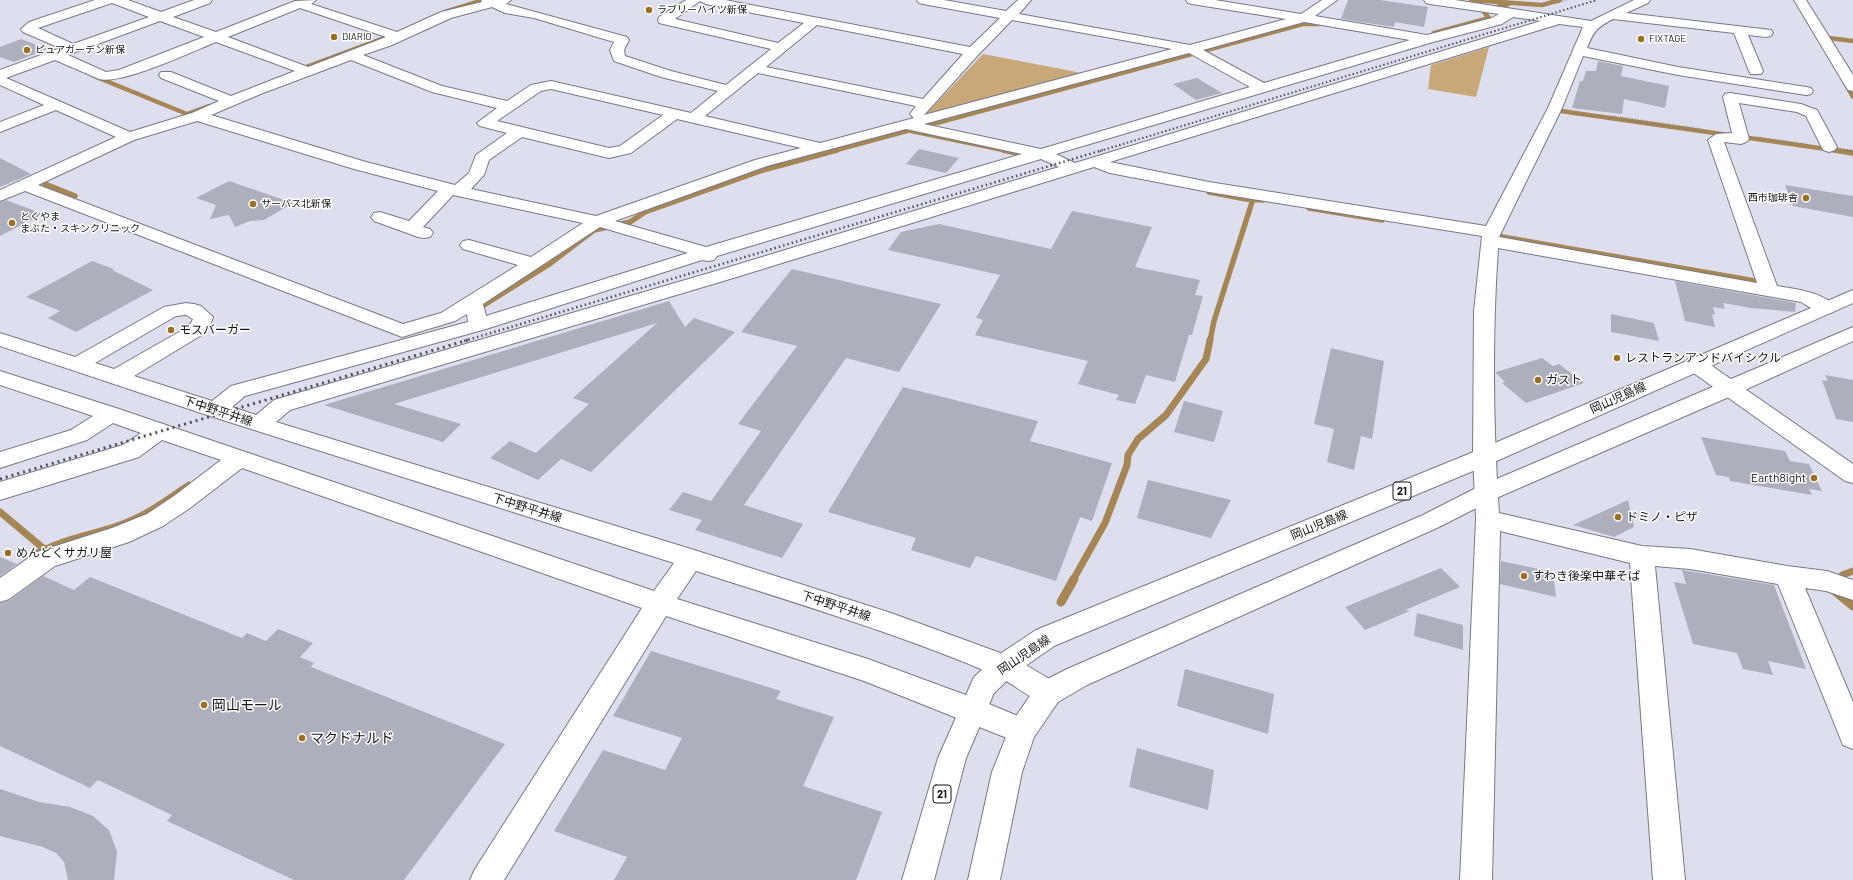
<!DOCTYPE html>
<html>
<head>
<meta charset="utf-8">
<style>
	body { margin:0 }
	canvas { display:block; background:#dedfee }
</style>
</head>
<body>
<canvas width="1853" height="880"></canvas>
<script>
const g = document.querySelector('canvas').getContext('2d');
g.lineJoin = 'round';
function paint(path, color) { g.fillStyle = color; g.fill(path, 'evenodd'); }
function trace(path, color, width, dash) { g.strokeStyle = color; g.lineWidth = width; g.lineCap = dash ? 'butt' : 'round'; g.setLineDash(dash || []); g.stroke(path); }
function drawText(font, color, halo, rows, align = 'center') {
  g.font = font + ' Barlow,"Noto Sans JP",sans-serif'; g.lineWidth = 3; g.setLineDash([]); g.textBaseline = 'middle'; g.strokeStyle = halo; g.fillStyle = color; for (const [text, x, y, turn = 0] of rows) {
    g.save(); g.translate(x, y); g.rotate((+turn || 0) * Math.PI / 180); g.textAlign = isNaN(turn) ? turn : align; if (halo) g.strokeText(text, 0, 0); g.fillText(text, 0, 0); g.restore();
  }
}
paint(new Path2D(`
	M1489 47 1476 97 1428 89 1431 65Z
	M983 54 1087 74 930 116 925 115Z`), '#c8a879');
trace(new Path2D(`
	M1471 0 1542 5 1560 0
	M445 12 483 0
	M1434 33 1489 18 1483 11 1508 4
	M1821 37 1853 41
	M298 70 384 38
	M94 76 187 114 209 106
	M1845 83 1853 97
	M1561 111 1840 151
	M911 131 1008 151
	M833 151 1303 24H1319`), '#a68655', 4.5);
trace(new Path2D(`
	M1003 150 1017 153
	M1834 150 1853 153
	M46 178 42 179 45 184 75 196
	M1209 192 1246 199 1263 200
	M1309 208 1382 220
	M1491 235 1755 281
	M484 305 548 265 594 230 630 222 645 212 763 170 837 150
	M1210 341 1214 321 1253 199`), '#a68655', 5.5);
trace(new Path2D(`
	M0 512 43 548
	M31 557C58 540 88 536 117 526 144 517 166 501 189 485
	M1073 580 1105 523 1127 465 1128 455 1138 439 1166 415 1206 359 1210 340
	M1840 580 1842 575 1853 571`), '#a68655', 7);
trace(new Path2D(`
	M1840 579 1835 591 1853 606
	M1061 602 1074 579`), '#a68655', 9);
paint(new Path2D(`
	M1348 0H1380L1428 7 1424 27 1395 22 1394 27 1341 19Z
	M21 39 48 49 14 62 0 57V47Z
	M1598 61 1623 66 1621 76 1669 86 1665 108 1624 99 1622 114 1572 108 1580 81H1583L1586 71H1596Z
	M1197 78 1222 93 1196 100 1173 84Z
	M919 149 959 158 946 173 906 164Z
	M0 158 31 174 0 187Z
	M229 181 293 203 264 220 250 221 235 227 229 215 210 219 216 205 196 198Z
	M1785 185 1853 196V217L1793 206Z
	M6 200 43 214 0 236V202Z
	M1072 211 1152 227 1135 267 1200 280 1195 295 1203 296 1192 335H1189L1175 382 1146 375 1135 404 1116 400 1119 395 1078 384 1088 361 975 335 983 320 976 318 1000 275 888 250 901 232 939 224 1051 249Z
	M92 261 114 269 112 270 153 290 76 332 48 318 60 311 26 297Z
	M792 269 941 304 899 372 846 358 744 505 803 524 782 558 695 530 702 520 669 510 683 492 711 501 761 431 738 424 797 346 741 332Z
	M1675 281 1796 303 1795 312 1751 308 1723 303 1725 309 1713 307 1715 315 1712 314 1715 327 1685 321Z
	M669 301 685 327 694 318 735 332 591 472 561 459 538 480 490 458 510 441 536 453 589 404 573 398 657 323 394 404 461 424 443 442 324 405Z
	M1611 314 1654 323 1659 341 1611 332Z
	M1331 348 1384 361 1372 439 1361 436 1354 470 1327 462 1334 429 1314 424Z
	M1542 358 1553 366 1559 364 1584 383 1526 403 1502 383 1505 382 1496 373V372Z
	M1825 375 1853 380V422L1836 419 1822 380 1828 381Z
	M903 387 1038 421 1030 441 1112 463 1092 521 1080 517 1056 581 976 556 970 568 911 550 916 538 828 512Z
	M1184 401 1223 411 1214 442 1174 432Z
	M1701 437 1785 451 1790 461 1809 464 1822 491 1809 489 1812 495 1730 481 1729 477 1716 475Z
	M1148 480 1231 500 1211 538 1137 518Z
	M1628 500 1634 527 1614 537 1573 525Z
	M0 557 17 564 0 576Z
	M1501 561 1553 572 1556 597 1500 584Z
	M1441 568 1460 587 1405 610 1410 611 1365 630 1345 607Z
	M1682 570 1774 585 1806 669 1768 661 1773 675 1743 669 1737 653 1693 644 1674 582 1686 584Z
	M43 576 74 590 90 577 242 638 247 633 266 641 278 629 313 643 300 657 314 663 311 667 505 744 404 880H294L167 821 172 815 98 780 90 788 0 746V603L10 600Z
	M1417 613 1463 625V650L1414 636Z
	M651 651 781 691 776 699 834 717 803 786 882 812 856 880H614L627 857 554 831 603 750 665 770 682 738 613 716Z
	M1185 669 1274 694 1268 734 1177 706Z
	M1137 748 1214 770 1208 810 1129 787Z
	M0 789 39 802 70 807 93 816 109 830 117 852 114 880H68L64 862 56 853 43 847 0 836Z`), '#aeafbd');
const minor = new Path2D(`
	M95 0H128L161 12 194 0H212L210 3 173 17 216 32 295 1 316 0 311 4 397 32 441 12 482 2 481 0H511L506 4 627 37 629 40 624 50 625 56 671 71 726 85 771 49 659 23 658 20 659 17 686 0H725L970 47 1000 18 923 4 919 3 917 0H944L1006 11 1018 0H1031L1019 14 1190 45 1286 19 1192 4 1188 3 1186 0H1215L1301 14 1322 0H1337L1315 16 1427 35 1492 18 1499 14 1430 4 1426 3 1424 0H1455L1591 21 1634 0H1650L1648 3 1626 13 1771 30 1773 33 1771 36 1766 37 1748 35 1763 71 1761 74H1751L1749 71 1734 33 1613 19C1596 28 1594 31 1587 48L1678 67 1806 87 1811 88 1813 91 1811 94 1806 95 1678 75 1583 56 1562 108 1499 237 1757 283 1708 140 1716 134 1732 133 1723 97 1725 94 1730 93 1801 104 1817 110 1837 147 1835 150 1829 152 1823 150 1806 116 1797 112 1739 103 1749 139 1746 142 1741 144 1724 142 1777 286C1795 289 1825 292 1836 308L1833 312C1820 315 1811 308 1801 302L1498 248C1492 336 1493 425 1499 513L1642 546 1690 549 1787 566 1827 571 1853 580V600L1826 591 1805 588 1853 702V749L1843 745 1778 584 1690 569 1655 566 1685 880H1653L1630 563 1500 531 1492 880H1460L1476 519 1473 457 1474 311 1482 236 1209 192 1110 173 1094 167 730 279 290 410 276 422 691 549 891 613 1014 658 1058 684 1062 693 1058 702 1048 705C1028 698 1012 682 993 674 896 633 796 603 696 571L677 599 868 659 982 701 1032 722 1036 731 1032 740 1022 744 864 681 666 616 504 880H470L475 869 642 608 242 468 190 508 163 526 129 542 55 566 9 599 0 602V578L37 552 112 528 147 514 174 496 221 460 162 440 139 457 0 500V482L123 445 141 433 113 423 87 440 0 468V452L71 430 93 416 0 385V371L119 409 654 591 674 563 207 415 0 346V333L75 357 164 307 186 303 194 304 201 306 213 317 210 326 200 336 134 376 212 401 231 386 468 322 467 314 455 321 402 337 25 191 0 201V190L116 137 56 110 0 132V122L44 105 0 85V70L60 48 23 32 21 29 29 22ZM700 1 706 4 804 23 778 43 675 19ZM112 3 149 17 73 44 38 28ZM492 7 505 13 534 18 614 42 610 50 614 61 661 77 718 91 691 113 551 81 531 85 507 101 442 86 363 55 392 45 451 18ZM300 8 386 37 308 67 228 37ZM1513 17 1541 21 1075 163 1056 154 1433 42 1502 24ZM1012 20 1172 49 924 115 978 55ZM160 21 204 37 119 70 106 72 68 55ZM1304 22 1410 40 1264 83 1203 50ZM1559 24 1583 27 1548 108 1486 226 1209 182 1110 162ZM817 25 963 54 923 99 766 67ZM216 42 295 71 231 96 171 72H161L159 75 161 78 219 101 192 113 130 132 6 78 55 60 99 79C122 85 191 52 216 42ZM1189 53 1250 87 1041 149 924 124ZM351 60 432 92 497 108 477 123 480 126 507 133 476 155 469 173 455 185 366 162 211 115 263 93ZM758 73 916 106 910 114 914 118 820 143 705 116ZM551 89 663 115 620 146 609 148 497 121 541 91ZM677 119 801 148 755 160 596 216 471 189 484 175 489 160 522 137 609 158 631 153ZM197 121 354 169 438 191 409 221 380 212 374 213 371 217 374 221 418 237 424 238 430 237 433 233 430 229 423 227 453 195 583 223 531 257 469 240 463 241 460 245 463 249 518 265 441 313 403 324 38 185 134 140ZM906 129 1022 154 706 247 615 221 767 166ZM1041 159 1059 167 716 271 274 400 256 415 232 407 245 396 486 329 702 260 708 261 714 260 717 256ZM600 227 688 253 486 316 483 304ZM186 315 193 319 191 323 186 328 114 369 95 363 176 316Z
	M1794 0H1806L1853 75V91L1848 90 1846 87Z
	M1695 357 1702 359 1853 464V483L1845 481 1688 369 1685 364 1688 359Z`);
const major = new Path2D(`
	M1853 290V303L1492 463 1054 646 1014 674 994 693 966 758 934 880H902L938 758 974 677 994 658 1036 630 1476 451Z
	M1853 327V341L1738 393 1494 499 1439 527 1087 685 1058 702 1034 737 1022 772 1000 880H968L992 772 1012 722 1038 684 1067 669 1423 515 1478 487Z`);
trace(minor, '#787987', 2);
trace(major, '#787987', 2);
trace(new Path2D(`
	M1557 3 1568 0
	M1571 114 1610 118 1613 116 1704 129
	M1610 118 1702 131
	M1758 137 1807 144
	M1846 150 1853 151`), '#71727b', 1.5, [0.5, 2]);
trace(new Path2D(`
	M1847 150 1853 151`), '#71727b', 2, [1, 2.5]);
paint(minor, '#fff');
paint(major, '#fff');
trace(new Path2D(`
	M1100 151 1597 0`), '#4f4f57', 2, [1.5, 2.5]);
trace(new Path2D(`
	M464 341 1103 150`), '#4f4f57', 2.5, [1.5, 3]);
trace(new Path2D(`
	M0 479 468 340`), '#4f4f57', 3, [2, 4]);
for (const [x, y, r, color] of [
	[649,10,4,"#9c6e1f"],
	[334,37,4,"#9c6e1f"],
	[1641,39,4,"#9c6e1f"],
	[27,50,4,"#9c6e1f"],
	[1806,198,4,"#9c6e1f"],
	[253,204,4,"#9c6e1f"],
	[12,223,4,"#9c6e1f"],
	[171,330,4,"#9c6e1f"],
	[1617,358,4,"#9c6e1f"],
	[1538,380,4,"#9c6e1f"],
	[1814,478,4,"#9c6e1f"],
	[1618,517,4,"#9c6e1f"],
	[8,553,4,"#9c6e1f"],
	[1524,576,4,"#9c6e1f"],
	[204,705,4,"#9c6e1f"],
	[302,738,4,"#9c6e1f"]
]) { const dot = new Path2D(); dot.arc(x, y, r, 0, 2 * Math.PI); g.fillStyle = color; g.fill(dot); trace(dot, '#fff', 1.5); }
drawText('10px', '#141419', '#fff', [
	["ラブリーハイツ新保",657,10],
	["DIARIO",342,37],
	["FIXTAGE",1649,39],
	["ピュアガーデン新保",35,50],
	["西市珈琲舎",1798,198,"right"],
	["サーパス北新保",261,204],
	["とくやま",20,217],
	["まぶた・スキンクリニック",20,229]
], 'left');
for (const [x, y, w] of [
	[1402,491,18],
	[942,794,18]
]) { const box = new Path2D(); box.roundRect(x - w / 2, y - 9, w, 18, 3); g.fillStyle = '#fff'; g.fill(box); trace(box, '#141419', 1); }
drawText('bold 11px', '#141419', null, [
	["21",1402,491],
	["21",942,794]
]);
drawText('12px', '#141419', '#fff', [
	["モスバーガー",179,330],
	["レストランアンドバイシクル",1625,358],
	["ガスト",1546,380],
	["Earth8ight",1806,478,"right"],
	["ドミノ・ピザ",1626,517],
	["めんどくサガリ屋",16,553],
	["すわき後楽中華そば",1532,576]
], 'left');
drawText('12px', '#141419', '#fff', [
	["岡山児島線",1618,398,-24],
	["下中野平井線",218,411,18],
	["下中野平井線",527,508,17],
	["岡山児島線",1319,525,-22],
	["下中野平井線",836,606,18],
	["岡山児島線",1024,655,-34]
]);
drawText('14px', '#141419', '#fff', [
	["岡山モール",212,705],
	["マクドナルド",310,738]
], 'left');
</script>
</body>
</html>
